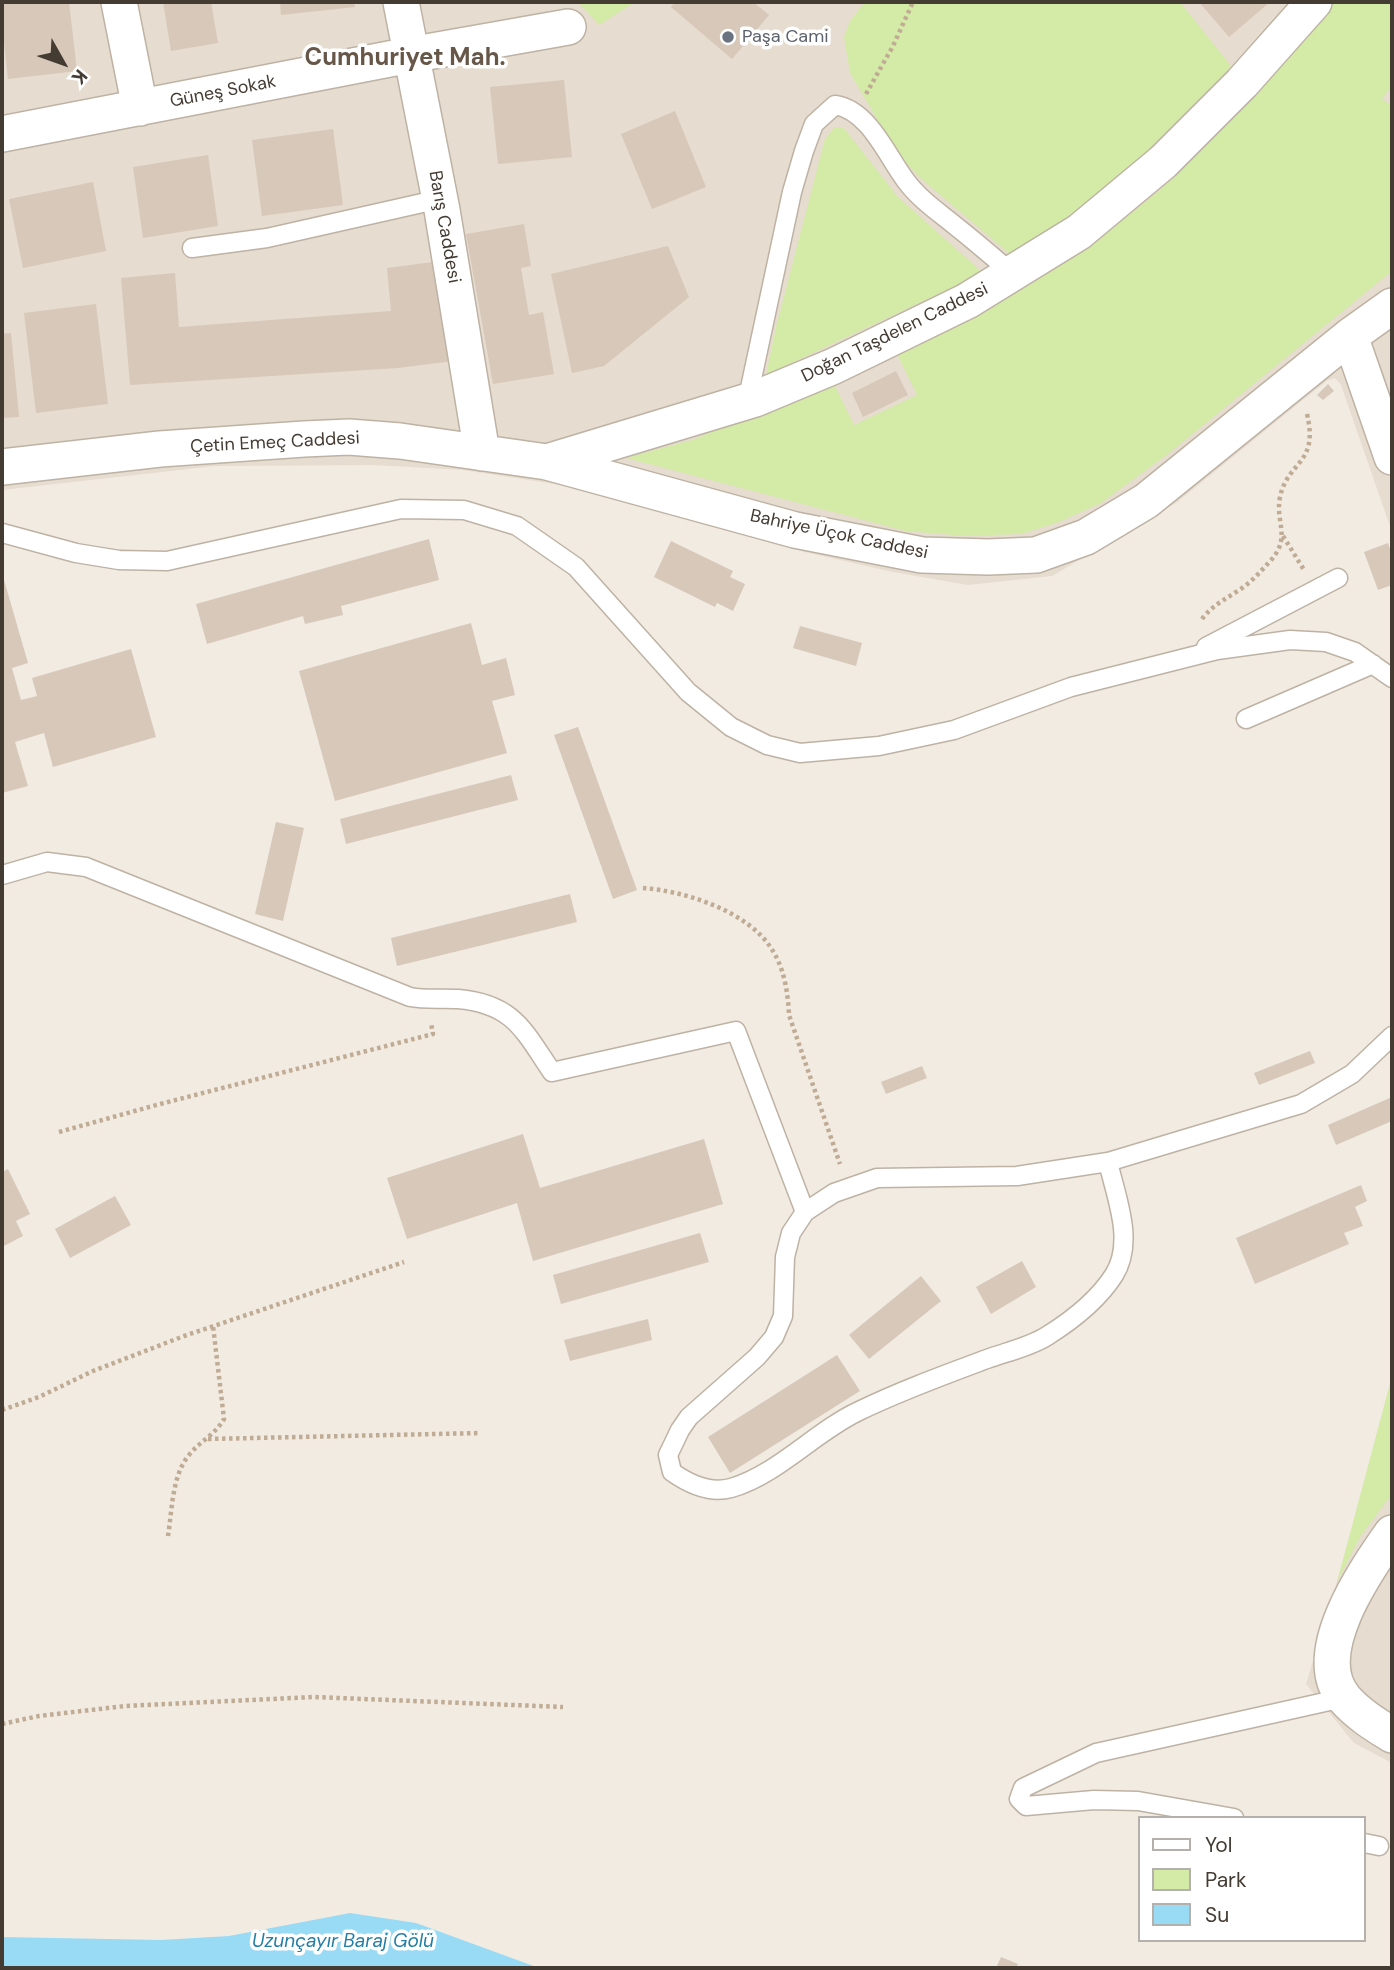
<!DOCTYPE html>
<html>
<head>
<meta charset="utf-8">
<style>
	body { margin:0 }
	#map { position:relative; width:1394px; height:1970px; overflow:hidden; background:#f2ebe2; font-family:"DM Sans",sans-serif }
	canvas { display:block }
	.frame { position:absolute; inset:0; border:4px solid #443b32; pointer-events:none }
	.legend { position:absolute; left:1138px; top:1816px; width:228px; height:126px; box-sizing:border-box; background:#fff; border:2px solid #b4b1ad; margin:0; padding:9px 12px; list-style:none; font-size:21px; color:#443b32 }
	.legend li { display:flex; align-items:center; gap:14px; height:35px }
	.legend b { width:35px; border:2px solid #b4b1ad }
	.north { position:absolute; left:28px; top:28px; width:70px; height:70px; -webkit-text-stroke:5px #fff; paint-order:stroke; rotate:130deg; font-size:19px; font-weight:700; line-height:28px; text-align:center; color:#443b32 }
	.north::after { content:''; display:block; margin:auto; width:24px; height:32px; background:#443b32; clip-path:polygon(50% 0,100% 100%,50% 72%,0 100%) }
</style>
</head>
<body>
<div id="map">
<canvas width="1394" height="1970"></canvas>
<div class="frame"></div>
<ul class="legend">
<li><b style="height:9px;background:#fff"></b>Yol</li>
<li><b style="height:19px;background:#d4eaa7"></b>Park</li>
<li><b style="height:19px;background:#99daf4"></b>Su</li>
</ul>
<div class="north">K</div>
</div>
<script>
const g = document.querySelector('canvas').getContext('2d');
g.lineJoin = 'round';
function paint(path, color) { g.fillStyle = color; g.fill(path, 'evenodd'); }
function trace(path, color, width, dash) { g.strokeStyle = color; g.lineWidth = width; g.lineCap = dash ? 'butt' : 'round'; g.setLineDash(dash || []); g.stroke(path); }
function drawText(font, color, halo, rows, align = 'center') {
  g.font = font + ' "DM Sans",sans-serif'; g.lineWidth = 7; g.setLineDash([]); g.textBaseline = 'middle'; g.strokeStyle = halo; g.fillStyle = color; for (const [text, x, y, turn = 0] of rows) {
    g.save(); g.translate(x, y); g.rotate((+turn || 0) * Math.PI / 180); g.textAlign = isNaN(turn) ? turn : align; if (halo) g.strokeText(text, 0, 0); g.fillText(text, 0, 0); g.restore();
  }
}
paint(new Path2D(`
	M2 2H1392V532L1341 385 1335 378 1328 380 1304 399 1176 503 1052 576 968 585 893 572 805 552 561 485 463 470 374 465 215 466 2 490Z
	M1392 1376V1763L1354 1743 1306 1684 1355 1521Z`), '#e6dccf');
paint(new Path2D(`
	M578 2H635L599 25Z
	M865 2H1180L1231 66 1167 138 1089 207 1011 255 919 177 895 150 850 73 844 37 850 21Z
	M1331 2H1392V85L1382 99 1392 106V271L1168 454 1101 503 1059 522 1021 534 965 536 906 531 626 458 695 439 832 380 854 425 917 395 897 354C975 309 1058 267 1130 214 1208 156 1268 74 1331 2Z
	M843 127 898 197 983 273 766 375 776 327 825 139 834 128Z
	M1392 1376V1494L1360 1537 1337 1582Z`), '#d4eaa7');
paint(new Path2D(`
	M350 1913 416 1923 539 1968H2V1937L161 1940 229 1936Z`), '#99daf4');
paint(new Path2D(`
	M2 2H69L77 71 8 79 2 23Z
	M163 2H211L218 43 171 51Z
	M280 2H354L355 7 281 15Z
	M675 2H753L769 15 732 59 671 7Z
	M1199 2H1270L1229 37Z
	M564 80 572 157 498 164 490 87Z
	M675 111 706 187 652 209 621 134Z
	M333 129 343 205 262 216 252 140Z
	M208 155 218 226 143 238 133 167Z
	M93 182 106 251 23 268 9 199Z
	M524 224 531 266 521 268 529 315 543 312 554 374 493 384 466 234Z
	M668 246 689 297 604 366 572 373 551 274Z
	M441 261 453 361 398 368 130 385 121 278 175 273 179 327 391 311 387 268Z
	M96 304 108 404 36 413 24 313Z
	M11 333 19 417 2 418V334Z
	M896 371 908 395 863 417 852 393Z
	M1328 384 1334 391 1323 400 1317 395Z
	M429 539 439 580 341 606 343 615 305 624 303 616 207 644 196 604Z
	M671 541 733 571 730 577 745 584 733 611 717 603 715 607 654 577Z
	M1388 543 1392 554V585L1378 590 1364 552Z
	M2 573 28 663 12 668 21 700 37 696 32 678 131 649 156 737 53 767 44 733 15 742 28 786 2 793Z
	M471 623 482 665 506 658 515 695 492 701 507 753 335 801 299 671Z
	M800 626 862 643 856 666 793 648Z
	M578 727 637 890 613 899 554 735Z
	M511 775 518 800 346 844 340 819Z
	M276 822 304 828 283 921 255 914Z
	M570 894 577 922 397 966 391 938Z
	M1310 1051 1315 1063 1259 1085 1254 1073Z
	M922 1066 927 1078 886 1094 881 1082Z
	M1392 1097V1121L1336 1145 1328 1125Z
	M523 1134 540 1188 704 1139 723 1204 533 1261 517 1203 407 1239 387 1178Z
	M8 1169 30 1214 16 1221 23 1236 2 1247V1172Z
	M1361 1185 1367 1201 1355 1207 1363 1226 1344 1233 1349 1244 1255 1284 1236 1238Z
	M115 1196 131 1225 70 1258 55 1229Z
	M700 1233 709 1262 561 1304 553 1275Z
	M1022 1261 1036 1287 991 1314 976 1287Z
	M921 1276 941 1301 869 1359 849 1335Z
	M648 1319 652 1340 570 1361 564 1340Z
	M837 1355 860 1391 730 1473 708 1437Z
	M1001 1957 1018 1964 1016 1968H996Z`), '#d7c8ba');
const lane = new Path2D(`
	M192 248 267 238 440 199
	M747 402 792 192 804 151 814 124 835 105C869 110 887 156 906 181 920 200 940 213 958 228 977 243 994 258 1012 273
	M2 533 76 553 119 560 167 561 401 509 464 510 517 526 576 567 688 692 731 727 767 745 800 753 879 746 954 730 1071 687 1217 650 1290 640 1326 642 1355 652 1392 678
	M1206 647 1338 578
	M1246 719 1373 664
	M2 875 47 862 86 867 410 997C426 1000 442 998 458 999 514 1004 524 1031 552 1072L736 1031 805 1212
	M1108 1162C1116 1197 1135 1242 1114 1275 1098 1300 1071 1321 1047 1336 1030 1347 1006 1352 987 1359 944 1375 900 1391 859 1411 816 1431 777 1475 731 1488 710 1494 689 1484 672 1472L668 1455 680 1430 689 1417 757 1357 774 1337 783 1316 785 1257 791 1233 805 1212 834 1193 877 1178 1017 1176 1108 1162 1301 1104 1352 1074 1392 1036
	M1234 1818 1138 1801 1094 1800 1026 1806 1019 1799 1023 1788 1096 1753 1343 1698
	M1364 1843 1379 1846`);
const street = new Path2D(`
	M119 2 140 108
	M401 2 442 210 482 453
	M2 134 410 55 568 27
	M1350 336 1392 457
	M547 462 755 399 834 366 967 301 1079 232 1163 162 1242 83 1314 2
	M2 467 160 449 304 439 349 437 400 441 547 462 795 530 922 555 988 557 1036 555 1086 537 1146 501 1350 336 1392 306
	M1392 1533C1366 1570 1306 1655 1345 1699 1358 1714 1376 1725 1392 1735`);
trace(lane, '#beb2a4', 21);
trace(street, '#beb2a4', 38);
trace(new Path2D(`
	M866 94 893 46 913 2
	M1283 536 1304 570
	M1202 619C1213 604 1230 597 1245 586 1255 578 1263 569 1272 559 1291 536 1275 522 1280 497 1288 460 1319 465 1307 414
	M643 888C685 891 747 911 771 948 784 967 788 992 789 1015L840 1164
	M59 1132 160 1104 433 1034 431 1023
	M2 1410 39 1397 93 1371 184 1336 404 1262
	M208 1439 481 1433
	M168 1536C172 1511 172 1475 189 1455 200 1441 214 1436 224 1419L213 1326
	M2 1724 39 1716 125 1706 314 1697 563 1707`), '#c0ab94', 4.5, [3.5, 3.5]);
trace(lane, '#fff', 18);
trace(street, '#fff', 35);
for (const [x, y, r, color] of [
	[728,37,7,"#6b7280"]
]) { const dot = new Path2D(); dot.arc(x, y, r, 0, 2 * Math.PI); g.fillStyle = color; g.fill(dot); trace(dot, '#fff', 2.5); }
drawText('18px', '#5b616d', '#fff', [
	["Paşa Cami",742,37]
], 'left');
drawText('18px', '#443b32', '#fff', [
	["Güneş Sokak",223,92,-11],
	["Barış Caddesi",444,227,80],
	["Doğan Taşdelen Caddesi",895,333,-26],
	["Çetin Emeç Caddesi",275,443,-3],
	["Bahriye Üçok Caddesi",839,535,12]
]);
drawText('italic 19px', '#247ea5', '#fff', [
	["Uzunçayır Baraj Gölü",343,1942]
]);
drawText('bold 24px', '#675749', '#fff', [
	["Cumhuriyet Mah.",405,59]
]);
</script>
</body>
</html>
